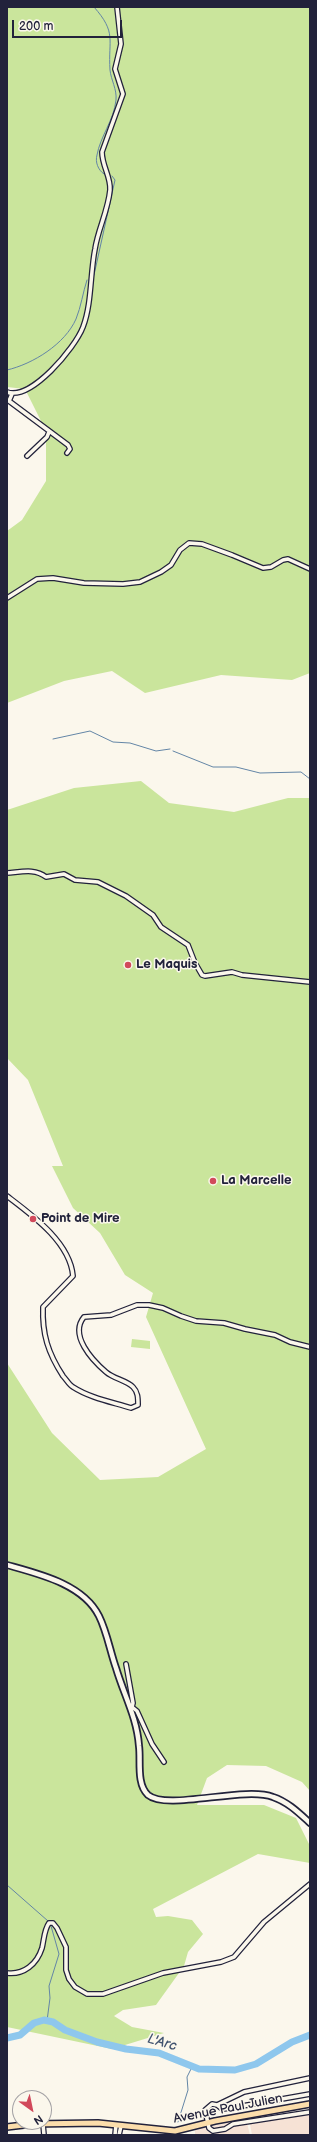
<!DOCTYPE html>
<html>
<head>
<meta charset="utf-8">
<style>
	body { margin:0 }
	#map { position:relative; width:317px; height:2142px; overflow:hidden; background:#fbf7ec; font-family:"Balsamiq Sans",sans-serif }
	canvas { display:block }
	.frame { position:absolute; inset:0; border:8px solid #22223b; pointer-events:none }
	.north { position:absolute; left:12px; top:2090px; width:40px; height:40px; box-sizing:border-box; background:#fbf7ec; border:1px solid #a4a2a5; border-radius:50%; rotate:147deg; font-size:11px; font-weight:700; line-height:16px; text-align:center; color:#22223b }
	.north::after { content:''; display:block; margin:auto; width:14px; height:18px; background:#d1495b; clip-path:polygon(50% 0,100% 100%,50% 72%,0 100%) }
	.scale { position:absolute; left:12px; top:20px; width:110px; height:18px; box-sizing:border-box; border:2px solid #22223b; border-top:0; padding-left:5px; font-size:12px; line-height:14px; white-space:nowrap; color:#22223b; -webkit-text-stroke:3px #fbf7ec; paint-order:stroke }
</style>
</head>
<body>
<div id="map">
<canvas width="317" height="2142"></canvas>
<div class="frame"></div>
<div class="north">N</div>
<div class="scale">200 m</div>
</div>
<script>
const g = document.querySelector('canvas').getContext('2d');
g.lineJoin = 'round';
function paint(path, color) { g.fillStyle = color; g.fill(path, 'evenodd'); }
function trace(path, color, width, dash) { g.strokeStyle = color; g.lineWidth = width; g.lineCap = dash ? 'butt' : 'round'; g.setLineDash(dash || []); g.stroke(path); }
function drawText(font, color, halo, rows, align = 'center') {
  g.font = font + ' "Balsamiq Sans",sans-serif'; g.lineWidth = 3; g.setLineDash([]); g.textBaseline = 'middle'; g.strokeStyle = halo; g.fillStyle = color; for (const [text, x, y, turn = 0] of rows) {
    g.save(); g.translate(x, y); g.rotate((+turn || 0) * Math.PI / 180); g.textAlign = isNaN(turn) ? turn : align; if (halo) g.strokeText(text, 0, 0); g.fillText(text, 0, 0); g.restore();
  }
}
paint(new Path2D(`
	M310 2113V2135H252L250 2124Z
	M246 2119 250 2135H195V2130Z`), '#f6e2d5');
paint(new Path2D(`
	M7 7H310V673L292 680 221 675 145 693 112 671 64 681 7 703V531L22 520 46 481V431L25 389 7 387Z
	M141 781 169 803 234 812 288 798H310V1791L302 1782 266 1766 227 1765 207 1778 197 1805H264L296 1818 310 1846V1863L258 1854 153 1909 156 1917 168 1916 192 1920 203 1934 188 1952 184 1966 156 2005 123 2010 114 2016 132 2027 164 2033 112 2049 7 2027V1363L52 1433 100 1480 158 1477 206 1449 146 1317 153 1293 125 1275 100 1233 73 1208 52 1166H63L28 1080 7 1058V810L74 788Z
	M132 1339 150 1341V1349L131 1347Z`), '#cae59c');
trace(new Path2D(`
	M94 7C117 33 108 39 110 70 111 80 117 89 116 100 114 120 100 137 97 155 95 162 98 170 104 174
	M94 275 115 180 112 176
	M7 370C33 364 65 344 76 319 81 307 83 292 87 280
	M53 739 90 731 113 742 130 743 156 751 170 749
	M173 751 213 767H236L260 773 301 772 310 779
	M7 1885 48 1921
	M47 2021 50 1998 49 1986 59 1954 51 1926
	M178 2122 188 2090 187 2077 192 2067`), '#6385a6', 1);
trace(new Path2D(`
	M7 2038 20 2035 34 2023 44 2020 53 2022 65 2030 97 2042 126 2049 159 2053 199 2069 235 2070 256 2064 292 2042 310 2035`), '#8ec7ed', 7);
const street = new Path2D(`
	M7 392C31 401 75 348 83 327 92 303 90 274 95 249 98 229 108 211 110 190 111 177 102 166 102 152L123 94 115 69 121 44 117 7
	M12 394 9 401 68 445 70 449 67 453
	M27 456 47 437 49 432
	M7 598 37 579 53 578 84 583 123 584 140 582 161 572 171 565 180 550 189 543 202 544 232 555 263 568 271 567 283 560 288 559 310 569
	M7 873C21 872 35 868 46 877L64 874 75 880 98 882 126 896 153 915 161 927 188 945 195 963 202 975 205 976 232 972 242 975 310 982
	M7 1196C32 1215 70 1242 73 1276L43 1307C42 1334 48 1353 63 1376 66 1379 69 1385 73 1387 90 1398 112 1402 131 1408L138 1405C138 1398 138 1392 133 1387 126 1380 114 1379 106 1372 92 1360 69 1335 84 1317L111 1315 137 1305H149L163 1308 181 1316 196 1321 224 1323 245 1329 275 1335 290 1342 310 1347
	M126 1664 133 1703 132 1707 137 1711 152 1744 164 1762
	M7 1973C24 1975 37 1964 42 1948 44 1940 44 1930 49 1923H53L57 1928 66 1947V1970L69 1979 75 1987 87 1994H103L163 1973 221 1962 234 1957 264 1922 310 1884
	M217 2105 212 2104 205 2110 209 2128 213 2131 225 2129 233 2124 310 2112
	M217 2105 244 2092 310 2078
	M217 2105 222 2109 231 2108 310 2094
	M43 2124 44 2135
	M115 2135 116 2125
	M119 2135 121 2126`);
const secondary = new Path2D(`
	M7 1565C39 1574 83 1584 99 1616 107 1632 110 1651 116 1668 124 1695 137 1718 139 1746 141 1760 136 1784 148 1795 167 1811 244 1786 273 1797 288 1802 299 1813 310 1823`);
const primary = new Path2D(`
	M7 2127 32 2124 98 2123 175 2131 215 2121 310 2104`);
trace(street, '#22223b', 6);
trace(secondary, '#22223b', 8);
trace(primary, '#22223b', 8);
trace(street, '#fbf7ec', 3.5);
trace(secondary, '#fbf7ec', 4.5);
trace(primary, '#fbddab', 5);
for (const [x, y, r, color] of [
	[128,965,4,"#d1495b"],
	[213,1181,4,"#d1495b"],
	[33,1219,4,"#d1495b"]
]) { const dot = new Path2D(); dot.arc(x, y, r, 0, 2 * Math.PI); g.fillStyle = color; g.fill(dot); trace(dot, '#fbf7ec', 1.5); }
drawText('bold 13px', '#22223b', '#fbf7ec', [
	["Le Maquis",136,965],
	["La Marcelle",221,1181],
	["Point de Mire",41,1219]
], 'left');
drawText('13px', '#22223b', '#fbf7ec', [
	["Avenue Paul Julien",228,2109,-11]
]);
drawText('italic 14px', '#425470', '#fbf7ec', [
	["L'Arc",162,2043,16]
]);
</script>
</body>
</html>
